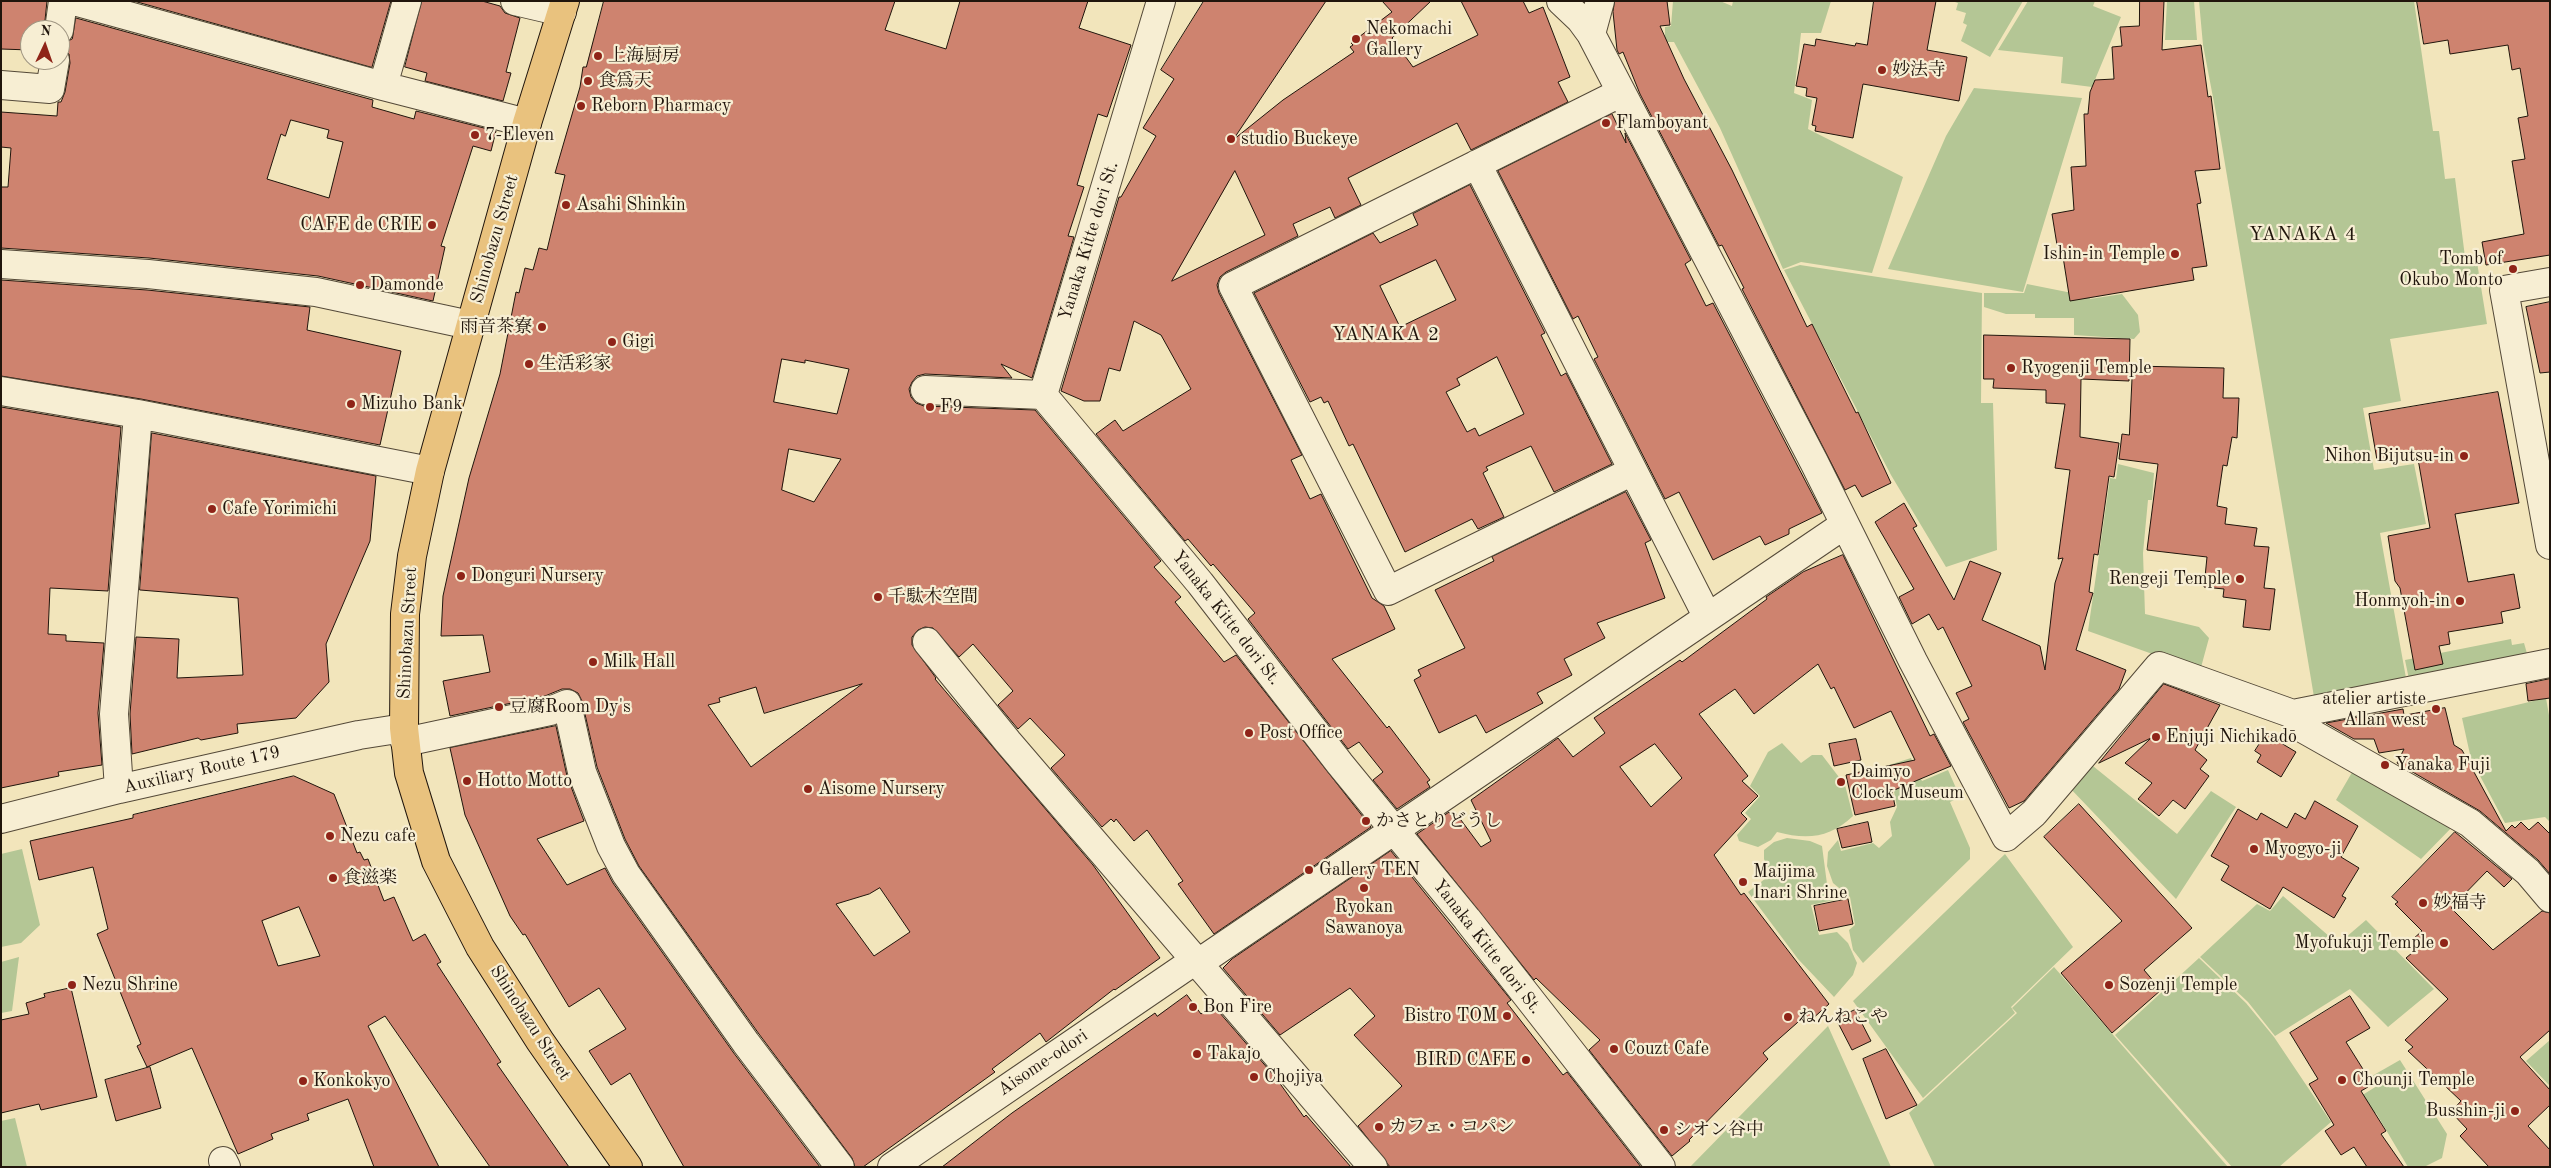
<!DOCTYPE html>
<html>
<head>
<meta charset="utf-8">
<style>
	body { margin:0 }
	#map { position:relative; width:2551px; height:1168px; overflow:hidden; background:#f2e5bb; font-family:"Old Standard TT",serif }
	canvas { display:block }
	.frame { position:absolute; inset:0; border:2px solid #20150c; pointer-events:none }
	.north { position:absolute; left:20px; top:20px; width:50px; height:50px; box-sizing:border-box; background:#f7eed3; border:1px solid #a19783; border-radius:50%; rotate:3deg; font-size:14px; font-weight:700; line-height:20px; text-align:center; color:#20150c }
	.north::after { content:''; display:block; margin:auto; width:18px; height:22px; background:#8f2418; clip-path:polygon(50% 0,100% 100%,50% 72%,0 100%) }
</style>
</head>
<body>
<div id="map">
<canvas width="2551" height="1168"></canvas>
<div class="frame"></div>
<div class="north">N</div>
</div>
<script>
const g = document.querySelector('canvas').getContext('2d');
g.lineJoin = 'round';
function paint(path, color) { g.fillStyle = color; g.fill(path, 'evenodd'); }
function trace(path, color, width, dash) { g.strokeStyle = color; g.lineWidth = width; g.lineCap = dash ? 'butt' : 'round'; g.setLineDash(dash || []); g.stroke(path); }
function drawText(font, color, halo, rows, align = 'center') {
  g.font = font + ' "Old Standard TT","Noto Serif JP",serif'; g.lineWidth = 4.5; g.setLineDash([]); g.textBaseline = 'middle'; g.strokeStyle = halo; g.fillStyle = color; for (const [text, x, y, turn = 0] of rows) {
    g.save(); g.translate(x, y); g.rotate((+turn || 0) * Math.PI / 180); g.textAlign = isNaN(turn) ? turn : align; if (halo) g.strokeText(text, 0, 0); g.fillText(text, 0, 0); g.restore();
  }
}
paint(new Path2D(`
	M1673 1H1720L1732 6 1733 1H1831L1821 33H1801L1794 93 1812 100 1808 129 1903 177 1872 273 1801 262 1783 269 1720 128 1674 42H1665V27L1671 26Z
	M1952 1H2023L1990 57 1961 41 1967 25 1963 23 1966 13 1956 10 1958 3Z
	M2028 1H2095L2093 6 2121 17 2092 87 2061 83 2063 57 1998 50Z
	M2167 1H2194L2197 40H2165Z
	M2199 1H2414L2433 131H2439L2445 179 2455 178 2465 257 2476 256 2487 324 2390 339 2401 401 2363 408 2374 470 2414 464 2426 524 2380 533 2406 678 2314 697 2220 134 2203 45Z
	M1974 88 2082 98 2023 292 1888 269 1946 136Z
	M1800 265 1982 293 1981 403H1993L1997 550 1946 567 1891 475 1784 270Z
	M2027 284 2067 292 2088 289 2090 299 2122 294 2138 315 2140 332 2134 339 2074 335V318H2035V314H2006L1984 307V293H2024Z
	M2118 464 2154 473 2152 500H2148L2143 553 2145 614 2199 627 2209 638 2200 671 2088 631 2110 478 2116 479Z
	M2511 639 2512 645 2524 643 2528 657 2410 684 2405 660Z
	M2546 698 2550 721V822L2545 817 2505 823 2471 759 2462 718Z
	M1782 743 1801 763 1812 755H1822L1845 785 1853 816C1830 838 1807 840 1777 832L1771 840 1758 847 1739 841 1737 835 1751 819 1745 813 1760 796 1750 786 1768 752Z
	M1911 758 1922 781 1948 770 1960 797 1950 802 1970 848V859L1863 963 1853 950 1849 930 1855 925 1850 897 1833 883 1827 866 1828 852 1838 840 1841 851 1873 843 1879 848 1892 836 1890 822 1897 807 1889 765Z
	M2088 762 2177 834 2211 791 2236 807 2176 899 2068 786Z
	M2354 769 2456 823 2421 859 2336 800Z
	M1787 838 1810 841 1822 846 1827 884 1839 899 1811 905 1819 935 1837 932 1848 943 1857 963 1853 975 1834 997 1798 959 1748 892 1770 875 1764 859V850L1774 842Z
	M22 849 40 925 21 943 1 947V854Z
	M2005 854 2073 947 2011 1007 2015 1013 1923 1098 1853 1001Z
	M2283 896 2338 944 2366 920 2434 989 2388 1027 2350 989 2275 1036 2248 1002 2200 957 2257 904 2270 911Z
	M19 957 12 1011 1 1013V962Z
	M2199 958 2246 1003 2274 1037 2331 1122 2279 1167H2232L2115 1035Z
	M2054 967 2228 1167H1935L1909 1113 2017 1013 2012 1008Z
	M1828 1026 1891 1167H1690Z
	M2550 1040V1086L2526 1061Z
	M2400 1060 2447 1134 2442 1158 2424 1167H2408L2376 1113 2343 1133V1107L2377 1086 2372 1076Z
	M15 1118 27 1167H1V1121Z`), '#b4c695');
const building = new Path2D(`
	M1 1H47L44 30H30V50L1 49Z
	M134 1H391L372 67Z
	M422 1H482L500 6 505 13 520 18 506 72 511 73 503 101 425 81 427 73 405 67Z
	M604 1H895L885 30 946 49 960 1H1088L1079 28 1131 45 1107 117 1098 114 1077 185 1084 187 1068 236 1074 237 1032 378 1001 364 1012 378 925 374 917 376 912 382 909 389 911 397 916 403 924 406 1035 410 1161 561 1154 567 1181 597 1175 602 1224 662 1236 655 1371 827 1214 934 1178 884 1183 881 1147 830 1134 841 1116 819 1114 822 1111 819 1102 827 1051 768 1065 755 1030 718 1018 729 998 705 1013 691 973 644 959 657 933 628 925 627 918 630 912 637V645L936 678 935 679 1093 865 1160 958 1115 990 1114 989 1046 1042 1040 1033 992 1069 995 1072 863 1167H855L852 1158 759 1034 639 866 625 839 597 767 582 701 578 693 570 689H562L545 696 450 716 443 681 490 672 483 635 441 636 443 596 469 478 500 374 516 292 519 293 525 268 533 270 539 248 547 250 565 175 555 173 580 87 583 67H586ZM782 359 805 363V360L849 369 837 414 774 402ZM789 449 841 459 814 502 782 490ZM862 684 751 767 708 705 720 702 719 698 756 687 764 713ZM880 888 910 932 874 956 836 904 869 894Z
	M1204 1H1326L1233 140 1283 100 1354 52 1350 47 1353 45 1351 43 1392 12 1382 1H1431L1392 38 1413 67 1478 35 1461 1H1523L1529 13 1543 7 1570 77 1558 82 1568 102 1471 150 1457 123 1348 178 1361 205 1335 218 1330 207 1293 224 1298 236 1226 272 1220 277 1217 285 1219 293 1302 455 1291 460 1310 499 1321 494 1372 598 1384 606 1395 629 1332 659 1387 728 1389 726 1430 780 1427 782 1430 787 1397 809 1373 780 1383 772 1359 742 1348 749 1248 619 1255 613 1213 564 1211 566 1188 539 1185 541 1096 434 1115 420 1123 431 1191 389 1161 335 1134 321 1120 371 1109 368 1100 401H1084L1061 391 1119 197H1121L1156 136 1143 128 1174 79 1161 70ZM1235 171 1265 235 1172 281Z
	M1615 1H1667L1670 25 1660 26 1684 79 1732 170 1807 327 1812 324 1856 413 1858 412 1891 483 1862 497 1855 485 1845 490 1742 289 1744 288 1722 245 1719 246 1640 94 1623 52 1619 54 1617 50 1613 12Z
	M1874 1H1936L1927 50 1967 57 1959 101 1863 84 1853 138 1815 131 1816 126 1812 125 1817 98 1806 96 1807 88 1796 86 1804 44 1815 46 1816 39 1855 46 1856 43 1867 45Z
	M2140 1H2164L2162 50 2201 45 2208 97 2211 96 2220 169 2195 171 2201 203 2197 204 2207 266 2192 268 2194 280 2070 301 2061 244 2057 245 2052 214 2074 210 2071 167 2086 166 2084 114H2088L2090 92 2095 80 2114 79 2112 47 2122 46 2120 27 2139 26Z
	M2417 1H2550V255L2486 265 2482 242 2524 234 2512 161 2525 159 2518 118 2528 116 2520 68 2512 70 2508 45 2450 54 2448 40 2424 44Z
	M76 18 373 100 372 107 414 119 416 111 496 131 491 151 473 146 441 246 445 247 433 301 318 276 149 258 1 248V187H8L11 148 1 147V112L57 116 58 102H61L65 92 70 63 69 54 60 45 72 39ZM291 120 329 130 327 138 343 142 329 198 267 179 281 134 285 136Z
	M1612 114 1626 143 1625 133 1691 260 1685 264 1706 306 1713 303 1822 513 1789 529V534L1765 545 1760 536 1713 560 1679 492 1665 499 1594 359 1598 357 1578 316 1573 319 1498 171Z
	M1470 185 1545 333 1541 335 1561 376 1566 373 1612 464 1554 492 1531 446 1486 467 1488 470 1483 473 1504 517 1478 529 1472 519 1405 552 1353 444 1349 446 1328 401 1324 403 1321 397 1310 402 1254 293 1373 233 1380 243 1418 225 1413 214ZM1436 260 1456 300 1400 327 1380 286ZM1497 357 1524 414 1479 436 1475 428 1467 432 1446 392 1460 385 1457 379Z
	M1 280 147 290 310 307 307 330 401 351 380 445 141 399 1 376Z
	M2550 302V372L2540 373 2526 307Z
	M1984 335 2130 339 2129 381 2081 379 2080 437 2119 443 2114 477 2109 476 2098 555 2094 554 2089 592 2093 593 2076 650 2126 670 2119 689 2024 801 2009 808 1963 722 1969 719 1956 693 1972 686 1943 627 1938 630 1929 614 1912 624 1899 597 1914 589 1875 522 1904 503 1917 526 1913 528 1954 600 1970 561 2001 573 1982 620 2040 646 2045 670 2055 583 2063 558 2058 559 2070 470 2055 468 2065 404 2046 403V390L1993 388 1994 379H1984Z
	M2133 366 2224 368 2223 398H2239L2237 438 2232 437 2227 466 2223 465 2217 506 2227 508 2225 524 2257 528 2254 546 2269 547 2264 588 2275 589 2270 630 2243 627 2246 600 2223 597 2224 589 2204 587 2207 557 2147 550 2158 464 2119 459 2122 434 2129 435Z
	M2498 392 2519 503 2455 514 2468 582 2514 574 2520 608 2501 612 2503 623 2448 632 2450 644 2439 646 2443 664 2415 670 2400 588 2395 581 2388 536 2430 528 2417 453 2377 460 2369 414Z
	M1 407 121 427 108 591 50 588 48 634 66 635V641L104 643 98 713 102 765 58 772 59 776 1 788Z
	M152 433 376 476 370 541 326 644 329 682 296 718 237 724 238 733 201 740 198 738 132 754 130 714 136 637 179 639 177 678 243 675 238 598 140 590Z
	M1626 492 1651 540 1645 543 1665 598 1597 623 1605 638 1564 659 1572 675 1537 693 1543 703 1486 733 1476 715 1439 733 1414 680 1421 676 1418 670 1465 648 1435 590 1494 561 1492 557Z
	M1843 555 1930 736 1934 734 1951 766 1892 791 1895 806 1855 815 1846 775 1915 760 1891 711 1854 728 1834 687 1831 689 1818 664 1754 714 1735 689 1699 714 1748 776 1742 781 1758 796 1741 813 1747 819 1714 855 1741 895 1744 893 1829 1004 1811 1020 1806 1015 1763 1053 1768 1059 1689 1140 1690 1141 1672 1156 1589 1050 1600 1040 1536 978 1534 980 1417 834 1449 812 1451 815 1455 812 1481 847 1491 841 1471 800 1558 738 1573 757 1605 733 1594 718 1680 660 1682 662 1767 599 1766 597 1803 572ZM1655 744 1682 778 1651 807 1620 767Z
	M2550 679V698L2528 701 2526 684Z
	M2164 684 2220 705 2195 750 2207 760 2200 769 2209 776 2185 809 2173 800 2159 816 2138 799 2152 783 2125 763 2151 738 2099 763Z
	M2445 708 2454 745 2462 750 2506 831 2512 825 2515 828 2521 822 2529 830 2538 822 2550 834V874L2538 860 2480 811 2397 763 2404 749 2379 753 2374 739H2354L2326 723 2403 709 2404 715Z
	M556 726 567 776 584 821 537 839 567 885 605 868 613 883 733 1052 820 1167H684L630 1073 611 1085 589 1051 626 1029 599 988 569 1007 525 934 523 935 510 916 465 815 450 748Z
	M2266 734 2296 752 2281 777 2257 762 2261 755 2255 751Z
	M1856 739 1861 760 1834 766 1829 744Z
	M294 776 334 794 357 853 360 852 364 860 368 859 384 901 394 897 413 941 425 934 441 962 437 964 501 1062 497 1064 569 1167H490L385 1016 368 1026 439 1167H374L348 1099 307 1114 309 1120 271 1134 273 1139 238 1154 192 1048 147 1067 137 1046 141 1044 97 934 108 929 93 867 39 880 30 841 133 818V815ZM299 907 320 956 278 966 262 921Z
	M2315 801 2358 826 2341 857 2359 868 2342 896 2346 898 2334 918 2283 887 2270 909 2221 880 2229 866 2211 856 2238 809 2257 820 2261 813 2287 828 2295 813 2305 819Z
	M2079 804 2192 928 2144 970 2161 990 2112 1033 2061 973 2122 921 2044 837Z
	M1868 822 1872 842 1842 848 1837 829Z
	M2455 832 2512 879 2504 887 2487 871 2451 908 2493 950 2542 911 2550 913V1030L2520 1057 2550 1090V1105L2528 1126 2550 1150V1167H2489L2460 1136 2467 1129 2451 1112 2461 1101 2408 1051 2413 1047 2405 1040 2448 999 2406 958 2419 947 2412 940 2422 931 2395 904 2398 902 2392 897Z
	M1391 851 1511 1000 1507 1003 1563 1075 1567 1072 1641 1167H1390L1358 1126 1402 1086 1354 1035 1375 1016 1350 988 1280 1035 1223 968 1232 959Z
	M1848 899 1853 924 1819 931 1814 906Z
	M71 988 97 1097 41 1110 39 1104 1 1113V1020L29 1014 26 1003 45 997 44 994Z
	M1187 995 1201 1014 1213 1005 1276 1078 1304 1117 1306 1115 1351 1167H942L1012 1113 1155 1013 1157 1016Z
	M2350 996 2370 1028 2346 1042 2366 1074 2362 1076 2368 1087 2361 1091 2386 1131 2381 1134 2404 1167H2367L2354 1147 2341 1155 2325 1131 2334 1125 2309 1084 2318 1079 2290 1033Z
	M1855 1010 1871 1041 1852 1050 1836 1019Z
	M1886 1049 1917 1105 1886 1119 1863 1059Z
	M150 1067 161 1108 116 1121 105 1080Z`);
paint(building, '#ce836f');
trace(building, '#20150c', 1);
const minor = new Path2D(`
	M74 1 383 86 527 123
	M515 1 562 12
	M1561 1 1580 19 1591 34 1814 462 1913 661 2006 837 2034 813 2159 666 2293 714 2550 663
	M59 30 63 1
	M1591 34 1600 1
	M1 85 50 89 55 60
	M383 86 407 1
	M1620 93 1233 286 1388 591 1633 471
	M1477 164 1707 616
	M1 264 148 274 316 292 470 325
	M2550 282 2504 290 2550 545
	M925 390 1043 395
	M1 391 138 414 430 471
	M1043 395 1200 583 1340 764 1467 919 1661 1167
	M1043 395 1161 1
	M927 642 1008 742 1373 1167
	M2293 714 2302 728 2470 823 2528 872 2550 898
	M405 742 550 711 567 704 582 772 611 846 626 874 746 1043 840 1167
	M119 789 114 714 138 414
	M1 819 119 789 359 735 404 728
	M1197 964 1844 525
	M223 1161 226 1167
	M892 1167 1194 961`);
const major = new Path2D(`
	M565 1 527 123 430 471 412 556 405 614 404 728 409 773 436 861 480 947 540 1041 628 1167`);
trace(minor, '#544938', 30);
trace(major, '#20150c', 30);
trace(minor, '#f7eed3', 28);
trace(major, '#e9c27e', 28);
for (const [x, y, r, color] of [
	[1356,39,5,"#8f2418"],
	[598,56,5,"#8f2418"],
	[1882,70,5,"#8f2418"],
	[588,81,5,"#8f2418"],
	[581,106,5,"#8f2418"],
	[1606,123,5,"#8f2418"],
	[475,135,5,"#8f2418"],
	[1231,139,5,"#8f2418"],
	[566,205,5,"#8f2418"],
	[432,225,5,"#8f2418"],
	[2175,254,5,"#8f2418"],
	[2513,269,5,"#8f2418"],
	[360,285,5,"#8f2418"],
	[542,327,5,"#8f2418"],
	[612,342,5,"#8f2418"],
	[529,364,5,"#8f2418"],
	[2011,368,5,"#8f2418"],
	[351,404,5,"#8f2418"],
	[930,407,5,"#8f2418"],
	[2464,456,5,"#8f2418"],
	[212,509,5,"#8f2418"],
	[461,576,5,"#8f2418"],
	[2240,579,5,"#8f2418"],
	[878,597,5,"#8f2418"],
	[2460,601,5,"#8f2418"],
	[593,662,5,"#8f2418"],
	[499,707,5,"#8f2418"],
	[2436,709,5,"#8f2418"],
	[1249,733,5,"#8f2418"],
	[2156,737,5,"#8f2418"],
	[2385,765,5,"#8f2418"],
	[467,781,5,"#8f2418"],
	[1841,782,5,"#8f2418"],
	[808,789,5,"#8f2418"],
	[1366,821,5,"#8f2418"],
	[330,836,5,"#8f2418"],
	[2254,849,5,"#8f2418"],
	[1309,870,5,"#8f2418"],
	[333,878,5,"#8f2418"],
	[1743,882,5,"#8f2418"],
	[1364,888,5,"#8f2418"],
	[2423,903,5,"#8f2418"],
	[2444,943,5,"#8f2418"],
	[72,985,5,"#8f2418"],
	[2109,985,5,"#8f2418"],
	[1193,1007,5,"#8f2418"],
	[1507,1016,5,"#8f2418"],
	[1788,1017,5,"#8f2418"],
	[1614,1049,5,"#8f2418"],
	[1197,1054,5,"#8f2418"],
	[1526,1060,5,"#8f2418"],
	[1254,1077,5,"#8f2418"],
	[2342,1080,5,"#8f2418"],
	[303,1081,5,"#8f2418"],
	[2515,1111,5,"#8f2418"],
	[1379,1127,5,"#8f2418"],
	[1664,1130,5,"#8f2418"]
]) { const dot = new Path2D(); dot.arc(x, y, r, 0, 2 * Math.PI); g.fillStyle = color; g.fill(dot); trace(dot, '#f7eed3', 2); }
drawText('18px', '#20150c', '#f7eed3', [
	["Nekomachi",1366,29],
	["Gallery",1366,50],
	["上海厨房",608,56],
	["妙法寺",1892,70],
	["食爲天",598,81],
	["Reborn Pharmacy",591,106],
	["Flamboyant",1616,123],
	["7-Eleven",485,135],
	["studio Buckeye",1241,139],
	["Asahi Shinkin",576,205],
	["CAFE de CRIE",422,225,"right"],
	["Ishin-in Temple",2165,254,"right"],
	["Tomb of",2503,259,"right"],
	["Okubo Monto",2503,280,"right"],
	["Damonde",370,285],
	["雨音茶寮",532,327,"right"],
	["Gigi",622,342],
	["生活彩家",539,364],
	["Ryogenji Temple",2021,368],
	["Mizuho Bank",361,404],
	["F9",940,407],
	["Nihon Bijutsu-in",2454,456,"right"],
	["Cafe Yorimichi",222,509],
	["Donguri Nursery",471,576],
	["Rengeji Temple",2230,579,"right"],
	["千駄木空間",888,597],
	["Honmyoh-in",2450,601,"right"],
	["Milk Hall",603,662],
	["atelier artiste",2426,699,"right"],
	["Allan west",2426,720,"right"],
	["豆腐Room Dy's",509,707],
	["Post Office",1259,733],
	["Enjuji Nichikadō",2166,737],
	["Yanaka Fuji",2395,765],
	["Daimyo",1851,772],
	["Clock Museum",1851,793],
	["Hotto Motto",477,781],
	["Aisome Nursery",818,789],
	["かさとりどうし",1376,821],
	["Nezu cafe",340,836],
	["Myogyo-ji",2264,849],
	["Gallery TEN",1319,870],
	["Maijima",1753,872],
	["Inari Shrine",1753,893],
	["食滋楽",343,878],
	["妙福寺",2433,903],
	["Ryokan",1364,907,"center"],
	["Sawanoya",1364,928,"center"],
	["Myofukuji Temple",2434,943,"right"],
	["Nezu Shrine",82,985],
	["Sozenji Temple",2119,985],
	["Bon Fire",1203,1007],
	["Bistro TOM",1497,1016,"right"],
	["ねんねこや",1798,1017],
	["Couzt Cafe",1624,1049],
	["Takajo",1207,1054],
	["BIRD CAFE",1516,1060,"right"],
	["Chojiya",1264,1077],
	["Chounji Temple",2352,1080],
	["Konkokyo",313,1081],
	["Busshin-ji",2505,1111,"right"],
	["カフェ・コパン",1389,1127],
	["シオン谷中",1674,1130]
], 'left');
drawText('18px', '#20150c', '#f7eed3', [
	["Shinobazu Street",495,239,-74],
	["Yanaka Kitte dori St.",1089,241,-73],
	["Yanaka Kitte dori St.",1226,618,52],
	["Shinobazu Street",408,633,-87],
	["Auxiliary Route 179",202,770,-13],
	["Yanaka Kitte dori St.",1487,947,52],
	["Shinobazu Street",530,1023,57],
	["Aisome-odori",1043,1063,-34]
]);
g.letterSpacing = '1px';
drawText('19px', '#20150c', '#f7eed3', [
	["YANAKA 4",2303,235],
	["YANAKA 2",1386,335]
]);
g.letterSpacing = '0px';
</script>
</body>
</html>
